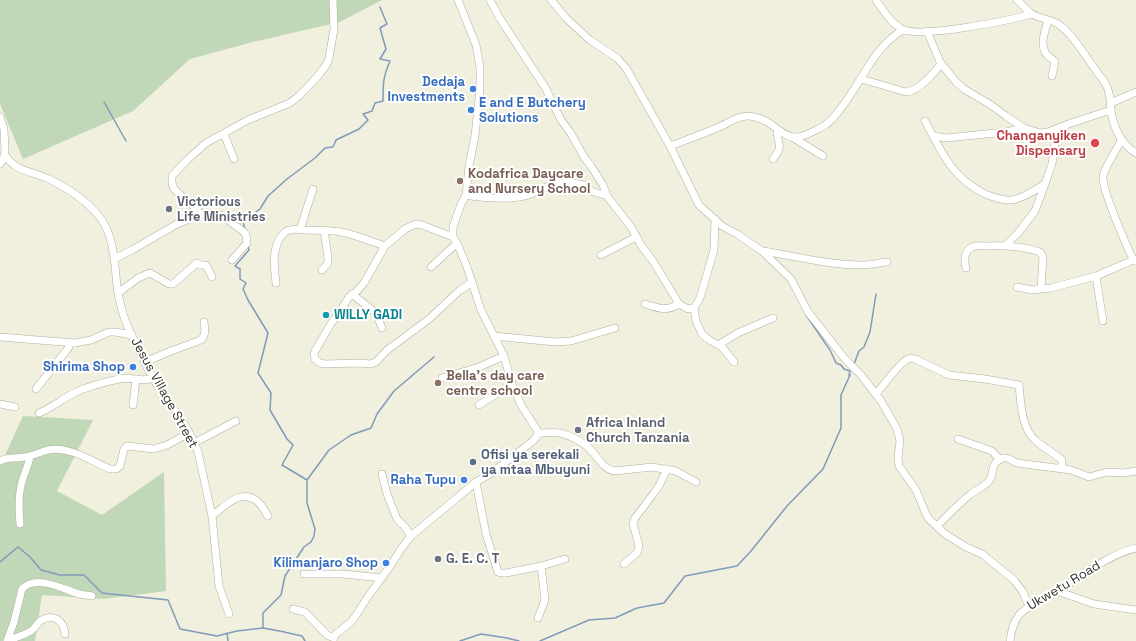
<!DOCTYPE html>
<html>
<head>
<meta charset="utf-8">
<style>
	body { margin:0 }
	canvas { display:block; background:#f1efdd }
</style>
</head>
<body>
<canvas width="1136" height="641"></canvas>
<script>
const g = document.querySelector('canvas').getContext('2d');
g.lineJoin = 'round';
function paint(path, color) { g.fillStyle = color; g.fill(path, 'evenodd'); }
function trace(path, color, width, dash) { g.strokeStyle = color; g.lineWidth = width; g.lineCap = dash ? 'butt' : 'round'; g.setLineDash(dash || []); g.stroke(path); }
function drawText(font, color, halo, rows, align = 'center') {
  g.font = font + ' "Space Grotesk",sans-serif'; g.lineWidth = 4; g.setLineDash([]); g.textBaseline = 'middle'; g.strokeStyle = halo; g.fillStyle = color; for (const [text, x, y, turn = 0] of rows) {
    g.save(); g.translate(x, y); g.rotate((+turn || 0) * Math.PI / 180); g.textAlign = isNaN(turn) ? turn : align; if (halo) g.strokeText(text, 0, 0); g.fillText(text, 0, 0); g.restore();
  }
}
paint(new Path2D(`
	M0 0H382L340 22 253 42 190 59 133 111 23 159 0 104Z
	M23 416 93 420 57 491 102 515 164 472 166 591 103 599 42 595 35 641H0V466Z`), '#c0d8b7');
trace(new Path2D(`
	M104 102 126 141
	M245 229 243 222 260 209 268 196 287 179 315 158 325 148 333 147 336 140 359 129 368 120 363 114 372 111 375 103 383 101C383 84 383 77 390 61L380 59 386 49 380 28 387 24 380 7
	M248 246 249 250 235 266 240 269V279L246 283 243 289 248 300 268 333 258 373 271 393 270 410 287 439 293 445 282 465 307 480V503L315 529 314 536 311 542 304 547 285 576 281 595 263 613V628L285 632
	M806 315 830 350 836 363 841 365 844 369 850 371 849 376
	M854 364 859 351 864 347 870 332 876 294
	M307 480 329 450 351 435 371 428 377 414 394 391 434 357
	M0 562 18 547 30 557 41 570 60 575H84L102 593 168 600 180 629 217 636 237 631 263 628
	M284 632 302 636 305 641
	M227 633 228 641
	M460 641 481 634 507 638 519 641
	M540 641 589 620 615 618 637 608 664 603 685 576 737 566 751 551 787 506 823 469 841 428V395L850 375`), '#819bba', 1.5);
const minor = new Path2D(`
	M490 0 499 17 546 89 561 120 570 132 584 157 591 166 603 185 607 196 631 227 642 247 653 261 679 304 688 309 694 308 700 298 714 250 715 219
	M551 0 566 18 580 31 590 40 617 58 626 68 670 146 699 205 722 226 737 234 762 251 791 279 808 312 845 359 861 375 881 401 897 429 900 441 898 457 899 466 916 490 926 514 929 519 945 534 966 547 982 554 1014 580 1023 592 1029 606
	M876 0C883 10 891 23 902 29 920 39 1010 20 1032 14
	M1017 0C1022 4 1027 11 1032 14 1040 19 1050 19 1058 24 1072 33 1083 53 1093 66 1096 71 1100 76 1104 81 1110 90 1110 99 1111 110 1113 127 1121 144 1136 153
	M1048 20C1045 31 1039 46 1047 55 1050 58 1053 59 1055 62L1052 76
	M927 31 940 62 956 82 964 89 991 105 1006 116 1024 128 1040 133 1048 132 1071 123 1111 110
	M861 79 906 92C919 91 933 74 941 64
	M1111 103 1136 92
	M0 117 4 129 5 151C5 156 3 160 0 164
	M925 121C942 152 950 176 985 194 993 197 1003 201 1012 200 1024 198 1035 190 1045 184
	M224 134 234 159
	M934 136 946 138 1006 132 1024 128
	M792 137 823 156
	M1121 140C1116 152 1106 164 1103 176 1101 188 1127 247 1134 261
	M670 146C686 140 703 134 719 127 727 124 737 116 747 116 755 116 766 120 772 125 779 130 787 138 796 137 805 137 814 131 822 127 830 123 835 116 841 108 862 82 873 47 903 30
	M5 155C14 171 34 172 49 179 67 188 85 199 98 215 116 236 114 267 118 293 120 303 122 313 126 322 128 329 132 335 135 342 141 354 147 368 154 380 169 403 189 426 198 452L212 516 219 586 229 614
	M773 159C783 146 779 147 777 133L779 131
	M466 195C481 198 511 200 525 196 540 192 552 182 567 180L573 183 584 185 591 191 607 196
	M202 214 174 189 172 183V176L187 160 206 143 248 120 290 103 299 96 317 77 327 64 329 58 334 29 333 0
	M300 230 313 189
	M453 237 422 225 416 224 405 229 385 246 364 283 357 291 349 297 339 313 332 322 315 351 314 354 315 359 320 363 325 364 358 363 371 364 376 362 386 351 429 319 459 291 472 282
	M1006 245 1018 233 1035 211 1045 184 1052 164 1057 129
	M763 251C795 256 829 265 862 265 870 265 878 263 887 262
	M601 255 636 237
	M114 259 132 250 177 224 202 214 221 215 244 232 246 235 247 243 232 260
	M431 267 457 243
	M966 268C964 261 964 251 972 247 977 245 983 246 988 246 1005 245 1023 246 1040 252L1043 257 1041 289
	M322 270 328 263V258L324 230
	M1096 276 1103 321
	M276 283C274 267 271 246 284 233 289 228 298 229 304 230 316 230 329 230 341 232 356 235 370 241 385 246
	M1017 287 1032 290 1051 288 1096 276 1136 259
	M118 293 138 278 150 273 169 284H173L197 263 201 265H206L212 277
	M352 294 376 313 382 328
	M645 304C659 308 666 312 679 304
	M694 308 696 321 702 334 709 340 722 347 734 362
	M494 336 555 342 571 341 615 328
	M0 337 75 343 91 340 109 332H115L132 335
	M718 345 738 333 773 318
	M145 362 171 351 201 340C206 335 205 329 204 322
	M442 378 479 367 504 356
	M36 389 66 351 69 347 68 342
	M876 394C882 387 901 361 908 359 910 358 913 359 915 359L949 375 985 379 1019 385C1021 403 1021 428 1036 441 1044 448 1054 453 1062 460V465L1059 468
	M0 404 15 407
	M133 405 136 379
	M479 405 512 384
	M39 413C52 408 62 399 74 393 88 386 105 382 119 379 131 376 142 383 153 378
	M538 433C545 433 553 432 560 433 569 435 581 441 588 447 597 455 602 469 615 471L652 467 676 471 696 482
	M958 439 992 451 1000 460
	M194 443 236 421
	M0 461C8 457 16 459 24 457 33 456 40 452 48 450 70 446 91 461 110 469H116L120 466 124 449 127 446 154 449 167 445 189 433
	M382 474 387 494 397 519 405 527 411 536
	M476 482 486 534 498 572 501 573H506L541 566 565 559
	M212 516C224 507 240 488 257 501 261 504 265 511 268 516
	M20 524C19 512 18 498 21 486 23 475 28 468 30 456
	M937 526C948 515 959 503 971 494 977 489 984 487 989 481 995 473 989 463 1003 458 1008 457 1012 461 1017 463L1071 470 1089 477 1107 472 1124 473 1136 471
	M624 564 637 553 639 546 633 523 635 518 654 493 659 486 667 469
	M304 574H343L382 578
	M1057 591 1094 604 1136 610
	M293 609 305 612 327 635 334 638 335 635 352 621 357 614 367 598 391 565 401 549 411 536 476 482 490 474 533 441 538 435 537 430 521 405 512 384 504 356 481 310 467 267 457 243 453 237V227L461 204 466 195 469 166 475 136 480 89V67L476 45 458 0
	M538 618 545 600 541 566
	M8 640C14 638 22 636 29 632 34 630 36 625 40 621 53 613 64 620 65 634
	M7 641 14 622 22 589C36 574 63 589 79 594 83 595 88 595 92 596
	M1010 641C1011 632 1013 623 1019 615 1028 605 1041 601 1052 594 1080 578 1105 556 1136 548`);
trace(minor, '#b1af9e', 8);
trace(minor, '#fff', 7);
for (const [x, y, r, color] of [
	[473,89,4,"#3f7fe0"],
	[471,110,4,"#3f7fe0"],
	[1095,143,5,"#e0444e"],
	[460,181,4,"#8d6e63"],
	[169,209,4,"#6b7280"],
	[326,315,4,"#0f9aa8"],
	[133,367,4,"#3f7fe0"],
	[438,383,4,"#8d6e63"],
	[578,430,4,"#6b7280"],
	[473,462,4,"#5c6f8a"],
	[464,480,4,"#3f7fe0"],
	[438,559,4,"#6b7280"],
	[386,563,4,"#3f7fe0"]
]) { const dot = new Path2D(); dot.arc(x, y, r, 0, 2 * Math.PI); g.fillStyle = color; g.fill(dot); trace(dot, '#fff', 1.5); }
drawText('bold 13px', '#366cbe', '#fff', [
	["Dedaja",465,82],
	["Investments",465,97],
	["E and E Butchery",479,103,"left"],
	["Solutions",479,118,"left"],
	["Shirima Shop",125,367],
	["Raha Tupu",456,480],
	["Kilimanjaro Shop",378,563]
], 'right');
drawText('bold 13px', '#be3a42', '#fff', [
	["Changanyiken",1086,136],
	["Dispensary",1086,151]
], 'right');
drawText('bold 13px', '#785e54', '#fff', [
	["Kodafrica Daycare",468,174],
	["and Nursery School",468,189],
	["Bella's day care",446,376],
	["centre school",446,391]
], 'left');
drawText('bold 13px', '#5b616d', '#fff', [
	["Victorious",177,202],
	["Life Ministries",177,217],
	["Africa Inland",586,423],
	["Church Tanzania",586,438],
	["G. E. C. T",446,559]
], 'left');
drawText('bold 13px', '#0d838f', '#fff', [
	["WILLY GADI",334,315]
], 'left');
drawText('13px', '#32312a', '#fff', [
	["Jesus Village Street",164,393,61],
	["Ukwetu Road",1064,586,-31]
]);
drawText('bold 13px', '#4e5e75', '#fff', [
	["Ofisi ya serekali",481,455],
	["ya mtaa Mbuyuni",481,470]
], 'left');
</script>
</body>
</html>
